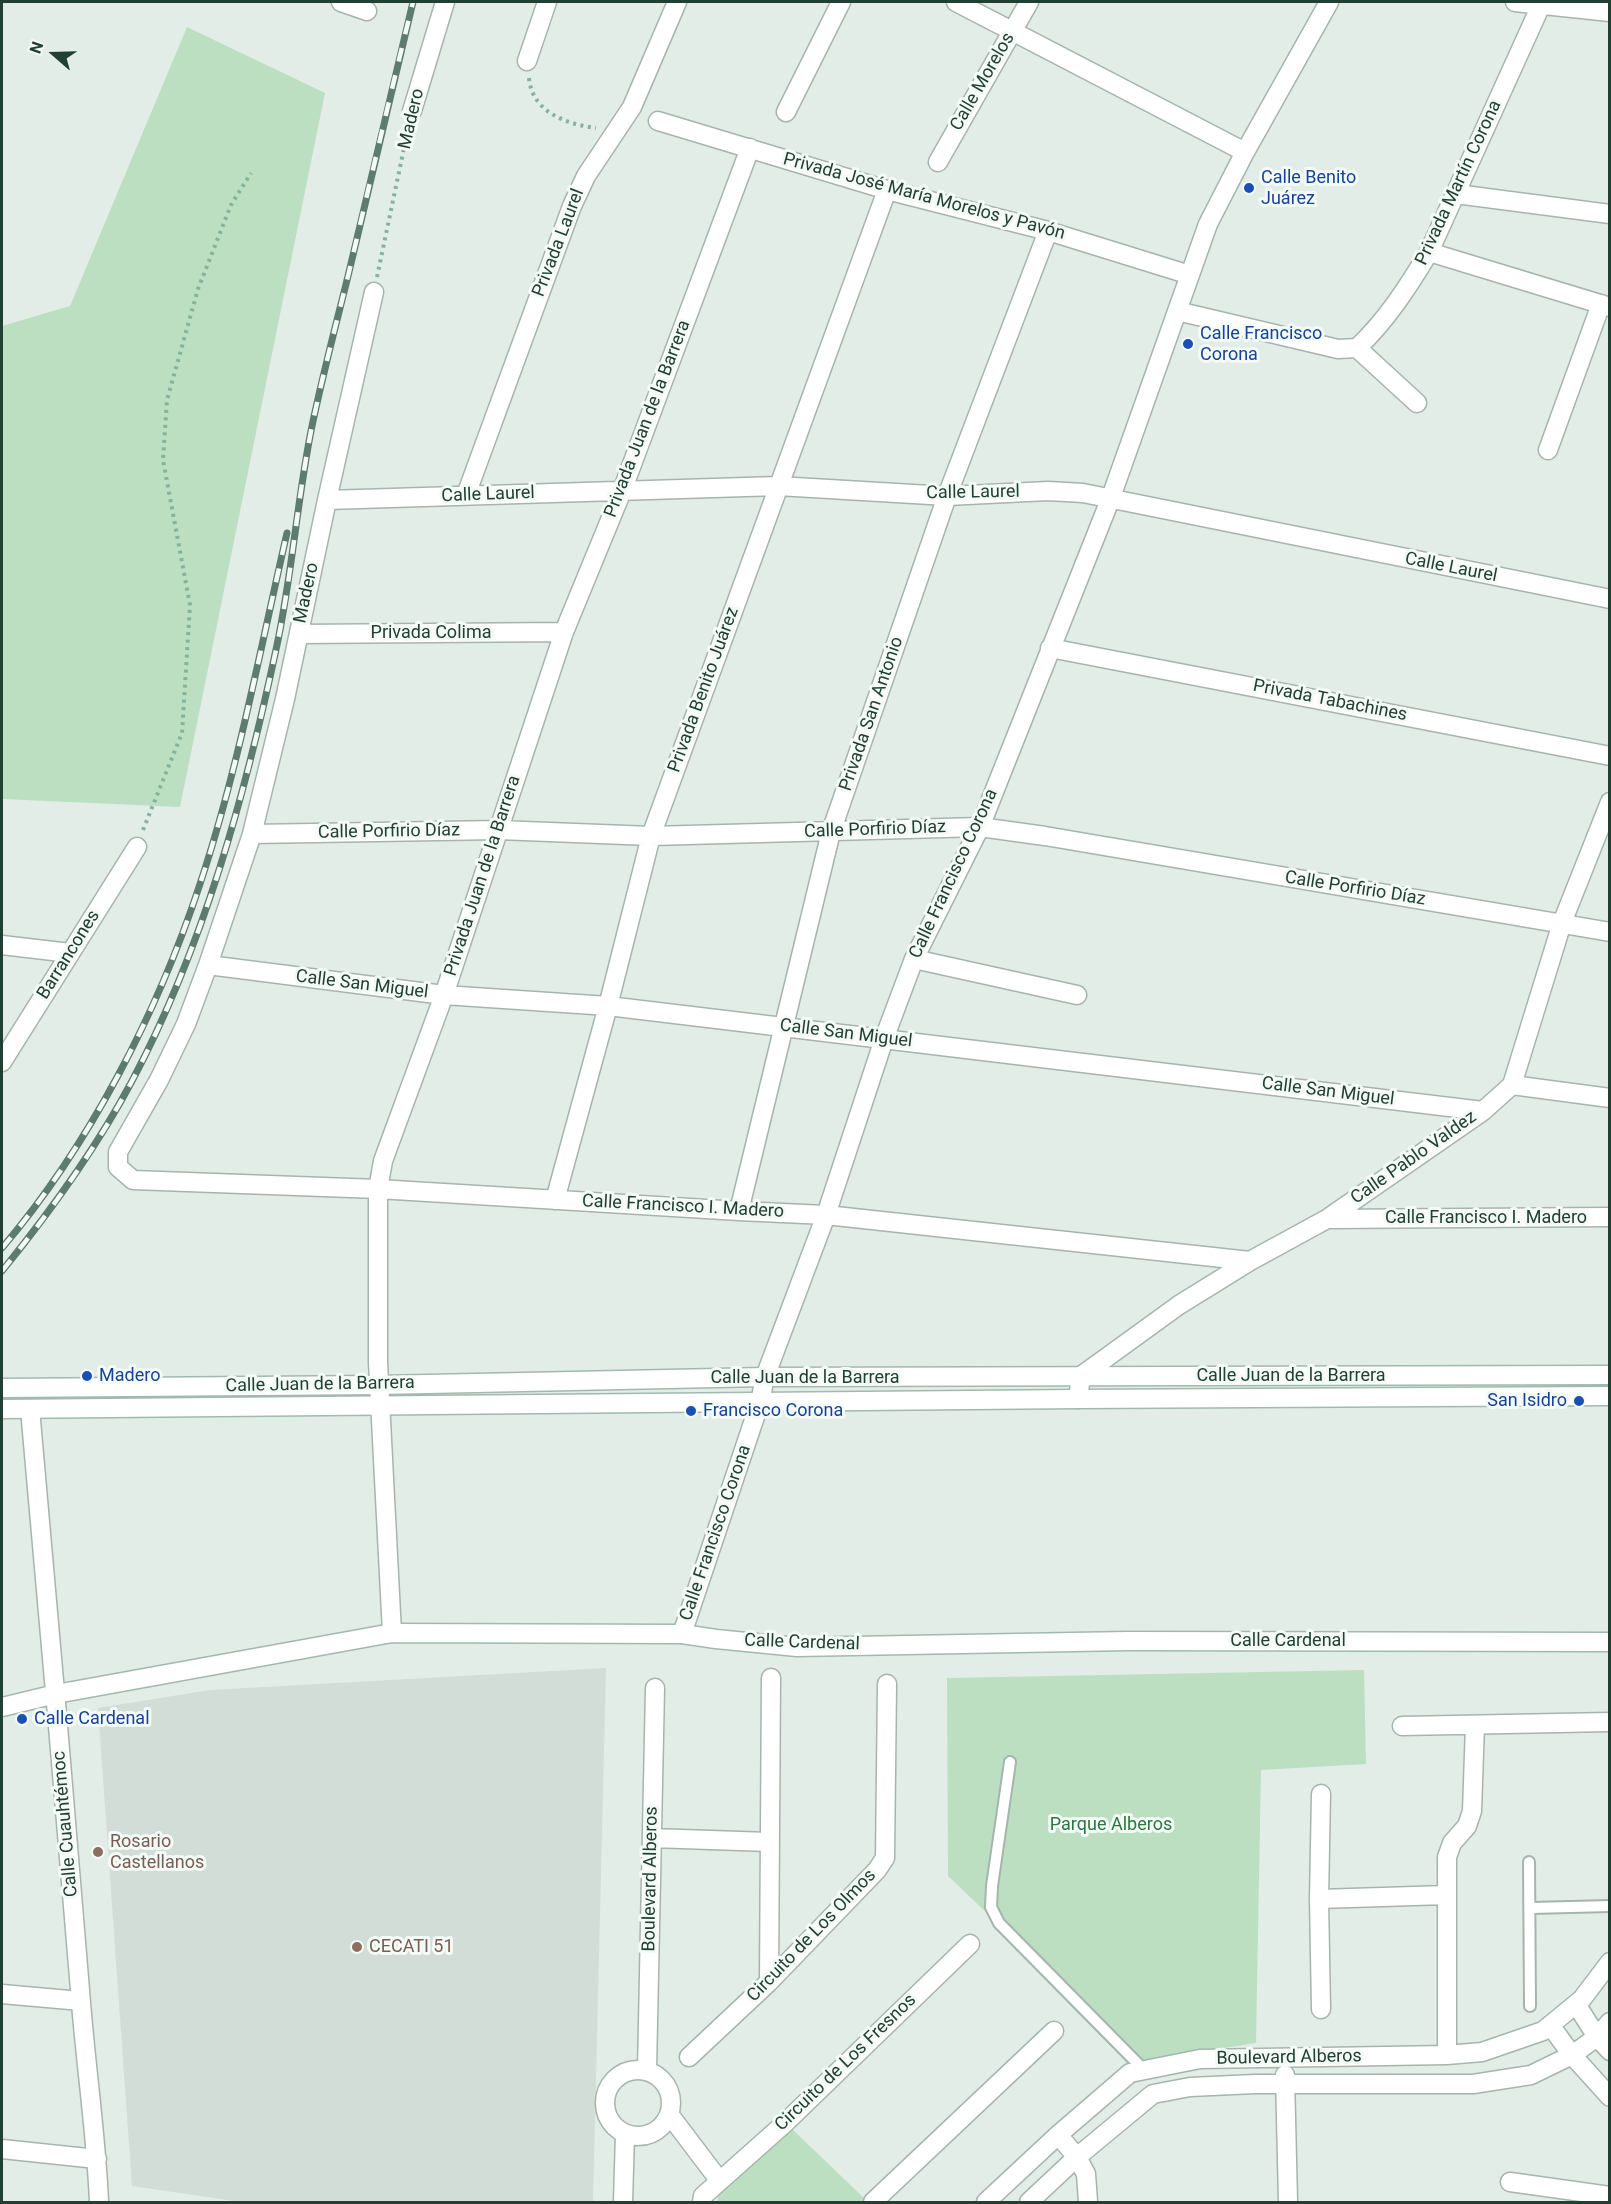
<!DOCTYPE html>
<html>
<head>
<meta charset="utf-8">
<style>
	body { margin:0 }
	#map { position:relative; width:1611px; height:2204px; overflow:hidden; background:#e3ede8; font-family:Roboto,sans-serif }
	canvas { display:block }
	.frame { position:absolute; inset:0; border:3px solid #223f34; pointer-events:none }
	.north { position:absolute; left:24px; top:24px; width:60px; height:60px; -webkit-text-stroke:4px #f4faf6; paint-order:stroke; rotate:290deg; font-size:16px; font-weight:700; line-height:24px; text-align:center; color:#223f34 }
	.north::after { content:''; display:block; margin:auto; width:21px; height:27px; background:#223f34; clip-path:polygon(50% 0,100% 100%,50% 72%,0 100%) }
</style>
</head>
<body>
<div id="map">
<canvas width="1611" height="2204"></canvas>
<div class="frame"></div>
<div class="north">N</div>
</div>
<script>
const g = document.querySelector('canvas').getContext('2d');
g.lineJoin = 'round';
function paint(path, color) { g.fillStyle = color; g.fill(path, 'evenodd'); }
function trace(path, color, width, dash) { g.strokeStyle = color; g.lineWidth = width; g.lineCap = dash ? 'butt' : 'round'; g.setLineDash(dash || []); g.stroke(path); }
function drawText(font, color, halo, rows, align = 'center') {
  g.font = font + ' Roboto,sans-serif'; g.lineWidth = 6; g.setLineDash([]); g.textBaseline = 'middle'; g.strokeStyle = halo; g.fillStyle = color; for (const [text, x, y, turn = 0] of rows) {
    g.save(); g.translate(x, y); g.rotate((+turn || 0) * Math.PI / 180); g.textAlign = isNaN(turn) ? turn : align; if (halo) g.strokeText(text, 0, 0); g.fillText(text, 0, 0); g.restore();
  }
}
paint(new Path2D(`
	M606 1668 593 2202H241L132 2186 98 1708 210 1690Z`), '#d1ddd6');
paint(new Path2D(`
	M187 27 325 93 180 807 2 799V326L70 306Z
	M1364 1670 1366 1764 1261 1770 1256 2043 1142 2061 948 1876 947 1678Z
	M790 2127 865 2199 862 2202H718V2196Z`), '#bcdfc1');
const lane = new Path2D(`
	M1010 1762 992 1886 991 1907 999 1923 1145 2071
	M1529 1862 1530 2006
	M1531 1908 1610 1906`);
const street = new Path2D(`
	M341 2 367 11
	M956 2 1245 152
	M1515 2 1610 12
	M527 61 547 2
	M412 111 445 2
	M786 112 841 2
	M658 121 887 190 1048 231 1190 275
	M938 162 1029 2
	M1456 194 1610 214
	M1429 252 1610 307
	M374 292 327 500 285 699 252 834 208 965 186 1024 159 1080 118 1152V1167L133 1180 378 1189 739 1211 826 1215 1250 1261
	M1177 311 1338 349 1357 348 1417 403
	M1357 348C1386 321 1408 287 1429 252L1541 5
	M1548 450 1601 304
	M466 495 572 206 586 176 632 107 677 2
	M327 500 778 486 947 496 1048 491 1083 493 1610 599
	M299 634 564 632
	M1050 648 1610 756
	M252 834 499 830 651 836 980 827 1045 836 1610 932
	M2 945 70 953
	M914 959 1077 995
	M208 965 444 995 608 1006 1483 1111
	M2 1062 137 847
	M1512 1085 1610 1098
	M555 1200 608 1006 651 836 887 190
	M739 1211 831 832 947 496 1048 231
	M1327 1219 1610 1217
	M1078 1399 1081 1376 1179 1305 1250 1261 1327 1219 1483 1111 1512 1085 1562 923 1610 802
	M30 1409C48 1603 64 1796 80 1990 85 2061 96 2131 99 2202
	M392 1633 378 1362V1189L383 1161 444 995 564 632 622 491 750 148
	M682 1634 760 1402 765 1377 826 1215 884 1039 914 959 980 827 1110 500 1208 224 1245 152 1329 2
	M1402 1726 1610 1722
	M652 1838 769 1842
	M1319 1899 1446 1895
	M769 1982 771 1678
	M2 1994 81 2001
	M1576 2004 1597 2037 1610 2051
	M1321 2009 1319 1899 1321 1794
	M1550 2025 1572 2055 1610 2097
	M1447 2055V1857L1452 1843 1467 1826 1472 1811 1475 1725
	M689 2057 769 1982 877 1870 885 1858 887 1684
	M605 2103a33 33 0 1 1 66 0a33 33 0 1 1-66 0Z
	M647 2070 655 1688
	M1285 2075 1288 2202
	M669 2114 719 2180
	M1058 2135 1077 2157 1086 2174 1088 2202
	M2 2149 97 2159
	M1510 2182 1610 2196
	M623 2202 625 2134
	M702 2202 703 2196 785 2123 970 1944
	M873 2202 1054 2031
	M986 2202 1058 2135 1130 2073 1200 2059 1447 2055 1482 2052 1543 2031 1582 1999 1610 1962
	M1029 2202 1077 2157 1153 2094 1190 2087 1255 2084H1473L1531 2075 1572 2055 1597 2037 1610 2022`);
const secondary = new Path2D(`
	M2 1388 379 1385 765 1377 1610 1375
	M2 1409 1078 1399 1610 1396
	M2 1707 56 1694 392 1633 682 1634 716 1639 797 1647 1128 1641 1610 1642`);
trace(lane, '#a5b5ae', 14);
trace(street, '#a5b5ae', 21);
trace(secondary, '#a1b9ae', 21);
trace(new Path2D(`
	M529 78C532 112 566 124 596 128
	M377 277 408 129
	M143 830 182 733 190 605 163 460 167 400 198 289 231 205 251 173`), '#83b29d', 4, [3, 4.5]);
trace(lane, '#fff', 10);
trace(street, '#fff', 18);
trace(secondary, '#fff', 18);
const rail = new Path2D(`
	M2 1248C89 1146 158 1012 200 884 238 770 260 650 287 533
	M2 1271C50 1212 96 1149 132 1081 204 945 245 796 277 645 292 574 297 502 311 431 322 377 336 325 349 272 370 182 391 92 413 2`);
trace(rail, '#5d7b6f', 7);
trace(rail, '#f4faf6', 4.5, [14]);
for (const [x, y, r, color] of [
	[1249,188,6,"#1a4fb4"],
	[1188,344,6,"#1a4fb4"],
	[87,1376,6,"#1a4fb4"],
	[1579,1401,6,"#1a4fb4"],
	[691,1411,6,"#1a4fb4"],
	[22,1719,6,"#1a4fb4"],
	[98,1852,6,"#8d6e63"],
	[357,1947,6,"#8d6e63"]
]) { const dot = new Path2D(); dot.arc(x, y, r, 0, 2 * Math.PI); g.fillStyle = color; g.fill(dot); trace(dot, '#f4faf6', 2); }
drawText('18px', '#223f34', '#f4faf6', [
	["Calle Morelos",983,82,-60],
	["Madero",412,119,-77],
	["Privada Martín Corona",1459,183,-65],
	["Privada José María Morelos y Pavón",924,197,15],
	["Privada Laurel",559,243,-69],
	["Privada Juan de la Barrera",648,419,-69],
	["Calle Laurel",973,493,-1],
	["Calle Laurel",488,495,-2],
	["Calle Laurel",1451,568,11],
	["Madero",307,593,-78],
	["Privada Colima",431,633],
	["Privada Benito Juárez",704,690,-70],
	["Privada Tabachines",1330,701,11],
	["Privada San Antonio",872,714,-71],
	["Calle Porfirio Díaz",875,830,-2],
	["Calle Porfirio Díaz",389,832,-1],
	["Calle Francisco Corona",954,874,-65],
	["Privada Juan de la Barrera",483,876,-72],
	["Calle Porfirio Díaz",1355,889,9],
	["Barrancones",69,955,-58],
	["Calle San Miguel",362,985,7],
	["Calle San Miguel",846,1034,7],
	["Calle San Miguel",1328,1092,7],
	["Calle Pablo Valdez",1414,1158,-35],
	["Calle Francisco I. Madero",683,1207,3],
	["Calle Francisco I. Madero",1486,1218],
	["Calle Juan de la Barrera",1291,1376],
	["Calle Juan de la Barrera",805,1378],
	["Calle Juan de la Barrera",320,1385,-1],
	["Calle Francisco Corona",716,1533,-71],
	["Calle Cardenal",1288,1641],
	["Calle Cardenal",802,1643,2],
	["Calle Cuauhtémoc",66,1824,-95],
	["Boulevard Alberos",651,1879,-89],
	["Circuito de Los Olmos",812,1936,-46],
	["Boulevard Alberos",1289,2058,-1],
	["Circuito de Los Fresnos",846,2063,-44]
]);
drawText('18px', '#164399', '#f4faf6', [
	["Calle Benito",1261,178],
	["Juárez",1261,199],
	["Calle Francisco",1200,334],
	["Corona",1200,355],
	["Madero",99,1376],
	["San Isidro",1567,1401,"right"],
	["Francisco Corona",703,1411],
	["Calle Cardenal",34,1719]
], 'left');
drawText('18px', '#2b773f', '#f4faf6', [
	["Parque Alberos",1111,1825]
]);
drawText('18px', '#785e54', '#f4faf6', [
	["Rosario",110,1842],
	["Castellanos",110,1863],
	["CECATI 51",369,1947]
], 'left');
</script>
</body>
</html>
